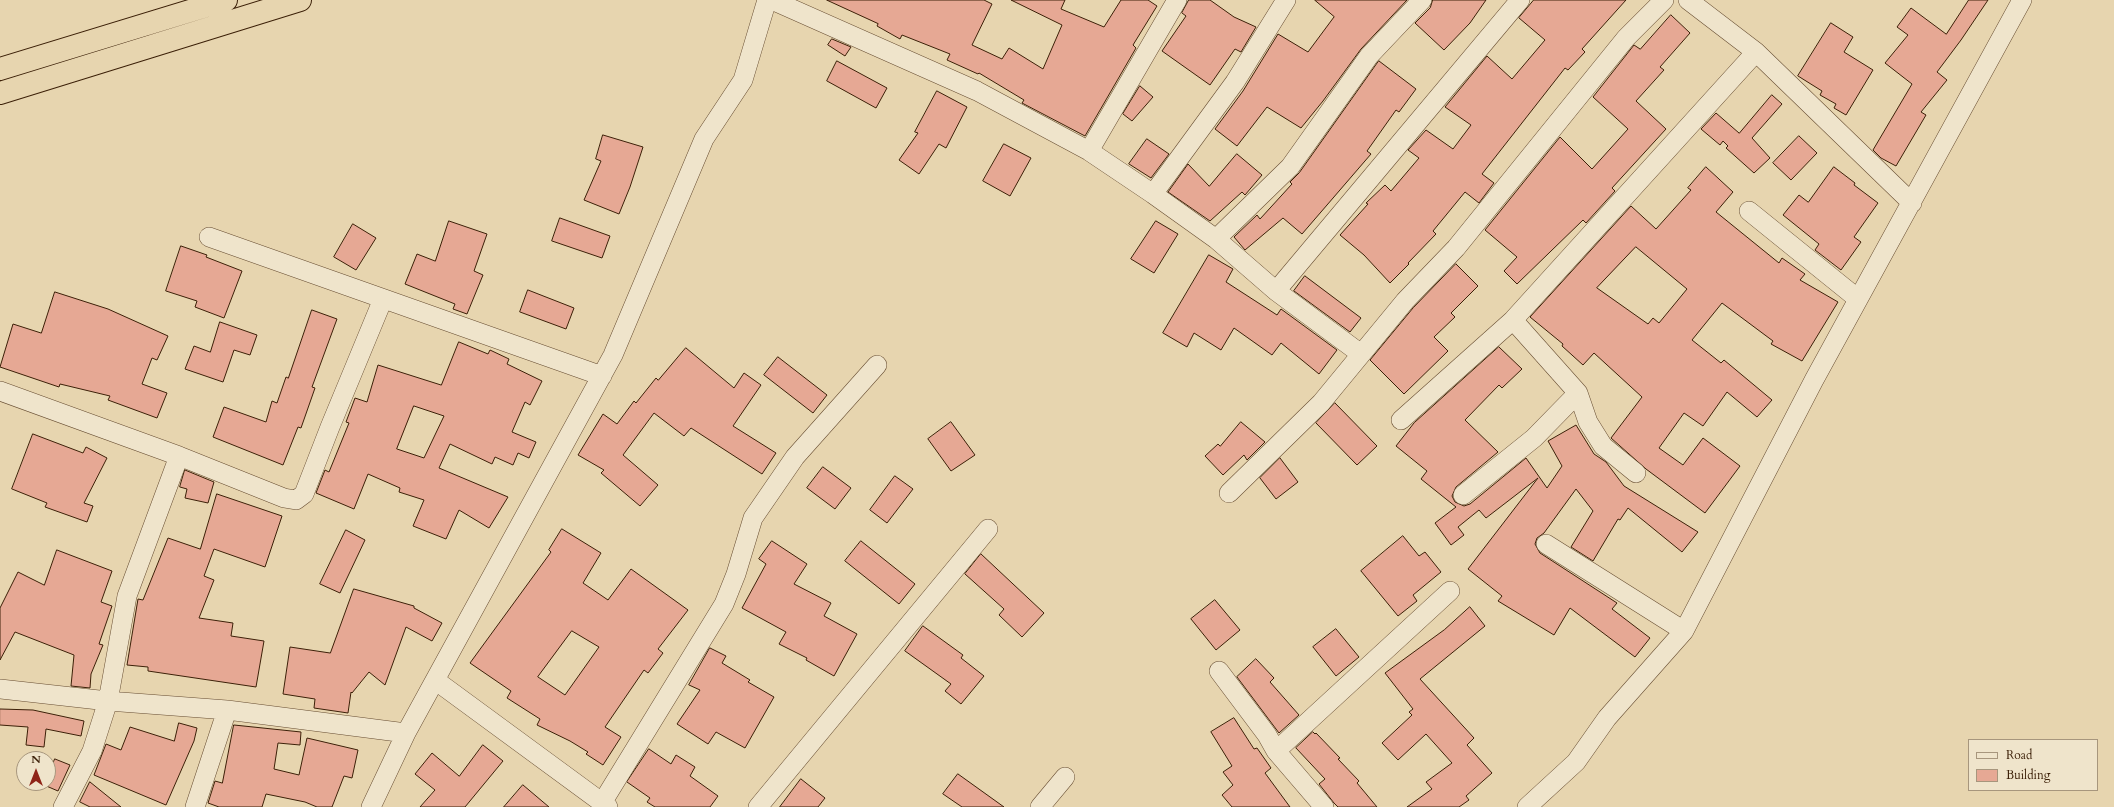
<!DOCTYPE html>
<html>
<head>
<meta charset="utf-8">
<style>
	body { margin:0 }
	#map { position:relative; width:2114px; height:807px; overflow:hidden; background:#e7d5af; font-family:Cardo,serif }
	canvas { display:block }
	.legend { position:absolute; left:1968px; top:739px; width:130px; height:52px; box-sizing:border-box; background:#efe4cb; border:1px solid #a7967d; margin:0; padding:5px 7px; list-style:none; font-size:12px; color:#3c2008 }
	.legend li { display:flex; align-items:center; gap:8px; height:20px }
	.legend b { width:20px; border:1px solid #a7967d }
	.north { position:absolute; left:16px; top:751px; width:40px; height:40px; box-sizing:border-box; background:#efe4cb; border:1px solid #a7967d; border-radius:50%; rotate:0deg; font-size:11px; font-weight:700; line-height:16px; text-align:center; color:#3c2008 }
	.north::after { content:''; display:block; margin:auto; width:14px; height:18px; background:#8f2418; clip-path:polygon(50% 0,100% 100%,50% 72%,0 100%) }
</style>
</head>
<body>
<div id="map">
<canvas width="2114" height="807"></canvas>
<ul class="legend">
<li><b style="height:5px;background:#efe4cb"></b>Road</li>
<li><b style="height:11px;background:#e6a894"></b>Building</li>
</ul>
<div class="north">N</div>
</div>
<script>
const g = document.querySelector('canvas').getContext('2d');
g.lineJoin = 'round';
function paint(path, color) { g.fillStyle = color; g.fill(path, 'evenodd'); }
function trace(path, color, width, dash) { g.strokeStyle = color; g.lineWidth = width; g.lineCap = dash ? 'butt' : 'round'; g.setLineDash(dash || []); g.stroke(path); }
const building = new Path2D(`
	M827 0H984L992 4 972 45 1002 59 1009 48 1043 69 1062 25 1011 0H1065L1061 9 1104 27 1121 0H1148L1157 6 1133 45 1136 48 1085 136 1022 103 1024 100 979 73 978 74 947 60 950 54 902 35 900 39 877 26 878 24Z
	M1189 0H1210L1234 17 1256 27 1241 52 1235 49 1210 85 1162 51 1186 16 1182 13Z
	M1315 0H1407L1361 49 1323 101 1301 128 1267 107 1237 146 1215 129 1243 91 1278 34 1308 52 1334 17Z
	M1433 0H1486L1470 23 1444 50 1415 23 1430 8Z
	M1534 0H1626L1582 49 1585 52 1568 70 1565 68 1482 174 1494 183 1479 203 1465 192 1433 231 1436 234 1408 263 1409 264 1390 283 1364 255 1340 235 1368 204 1366 203 1385 185 1391 191 1419 158 1408 150 1426 130 1453 149 1471 125 1445 107 1487 56 1512 79 1545 40 1519 18Z
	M1969 0H1988L1961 40 1937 72 1947 80 1921 112 1926 115 1896 166 1881 158 1873 150 1912 84 1885 63 1908 35 1897 27 1911 8 1946 34Z
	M1671 15 1690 33 1660 67 1664 70 1636 101 1666 129 1612 188 1615 191 1586 223 1583 220 1517 284 1504 271 1517 257 1485 230 1560 137 1592 169 1628 129 1593 97 1634 45 1640 49Z
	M1831 23 1853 37 1844 52 1873 70 1846 115 1834 108 1836 104 1820 95 1822 91 1798 76Z
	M832 39 851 47 845 56 828 45Z
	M837 61 887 88 876 108 827 81Z
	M1379 61 1416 89 1399 112 1396 110 1367 151 1371 154 1302 234 1283 218 1245 250 1234 237 1257 215 1260 219 1292 184 1290 182 1299 173Z
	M1140 86 1153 97 1132 121 1123 114Z
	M937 91 967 107 946 148 939 144 919 174 899 160 918 133 915 132Z
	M1772 95 1782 104 1752 138 1770 158 1754 173 1726 148 1728 146 1723 141 1720 145 1701 129 1716 113 1739 133Z
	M603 135 643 147 630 187 619 214 584 200 601 161 596 159Z
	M1799 136 1817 153 1791 180 1773 163Z
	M1147 139 1169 154 1151 178 1129 164Z
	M1004 144 1031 158 1010 196 983 181Z
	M1237 154 1262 175 1245 195 1242 192 1210 221 1168 192 1188 164 1209 186Z
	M1706 167 1733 192 1716 212 1779 263 1782 258 1805 274 1800 280 1838 302 1802 361 1771 344 1773 341 1722 303 1692 340 1721 363 1724 360 1772 400 1757 417 1727 392 1703 426 1684 413 1659 448 1683 465 1703 438 1740 466 1705 513 1646 469 1611 438 1642 397 1594 353 1583 365 1562 346 1563 344 1530 317 1631 206 1656 229 1691 190 1688 188ZM1636 247 1687 289 1659 323 1653 318 1648 324 1597 288Z
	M1834 167 1855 183 1854 185 1878 203 1854 237 1861 242 1841 270 1815 250 1819 244 1783 215 1799 195 1808 202Z
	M560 218 610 236 602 258 552 241Z
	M449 221 487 234 474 271 483 275 467 314 453 309 455 304 405 284 417 254 435 261Z
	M1156 221 1178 234 1154 273 1131 259Z
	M353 224 376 238 356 270 334 257Z
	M181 246 207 255 206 257 242 271 224 318 195 307 197 301 166 291Z
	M1209 255 1233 269 1226 282 1277 315 1281 309 1337 350 1319 374 1281 343 1272 355 1234 328 1221 350 1194 333 1187 347 1163 333Z
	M1456 264 1478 286 1451 313 1455 317 1434 337 1448 351 1404 394 1370 360 1413 308Z
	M1305 276 1361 318 1350 332 1294 291Z
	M528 290 574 308 566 329 520 312Z
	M55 292 108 309 168 336 157 360 152 358 142 384 167 393 157 418 108 400 110 396 60 384 59 387 0 367 13 324 41 333Z
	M312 310 337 319 312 387 315 388 301 428 298 427 283 465 213 437 224 407 266 422 272 401 277 403 286 377 288 378Z
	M220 322 257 335 250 355 234 350 223 382 185 369 194 346 210 352Z
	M459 342 488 354 490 350 509 359 507 364 542 381 530 405 525 402 512 432 536 442 529 458 518 453 513 465 495 457 492 464 450 444 439 468 508 497 489 528 459 510 446 539 413 526 424 500 399 492 400 488 368 474 354 509 316 493 325 470 329 472 349 423 346 422 355 398 367 402 378 365 441 385ZM414 406 444 416 424 458 397 449Z
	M1499 347 1522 369 1502 388 1499 385 1465 420 1498 452 1456 487 1452 496 1455 502 1464 506 1470 504 1526 458 1547 488 1562 466 1548 441 1576 425 1594 454 1606 462 1624 486 1698 532 1682 552 1628 508 1620 520 1618 519 1593 561 1571 547 1593 511 1576 489 1544 533 1537 538 1535 544 1540 553 1617 603 1612 609 1650 638 1635 657 1570 608 1554 635 1498 601 1502 596 1468 569 1538 478 1486 518 1479 510 1458 527 1464 535 1451 545 1435 523 1456 507 1421 479 1427 471 1396 446 1414 423Z
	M686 348 734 388 744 373 761 385 733 426 776 453 762 474 691 428 684 436 654 413 623 455 658 485 640 506 601 473 604 470 578 455 603 414 617 424 634 401 636 403 656 378 658 380Z
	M778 357 827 395 813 413 764 375Z
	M1335 403 1377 446 1357 465 1316 423Z
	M951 422 975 455 951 471 928 439Z
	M1241 422 1265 442 1247 460 1244 455 1223 475 1205 456 1218 444 1220 446Z
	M33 434 83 453 86 447 107 458 84 503 93 506 87 522 45 507 47 503 12 489Z
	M1280 458 1298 482 1276 499 1260 478Z
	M823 467 851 488 835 509 807 488Z
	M185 470 214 482 208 503 185 498 187 489 180 487Z
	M895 476 913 489 887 523 870 510Z
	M217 494 282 516 265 567 214 549 204 576 214 580 199 618 233 623 231 636 264 641 256 687 148 671V667L127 665 138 599 143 600 168 538 200 549Z
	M562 529 601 553 583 583 608 600 631 569 688 610 658 649 663 653 648 673 644 670 605 727 621 737 603 765 586 754 588 752 570 741 537 725 540 719 507 698 511 691 470 663 551 552 549 550ZM572 631 599 647 565 695 538 677Z
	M346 530 365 540 340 593 320 584Z
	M1403 536 1419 556 1425 552 1441 572 1413 595 1417 601 1398 616 1361 571Z
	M772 541 807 564 794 584 831 603 824 616 857 634 834 676 806 660 807 658 779 644 786 632 742 608 766 564 759 559Z
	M861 541 915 584 899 604 845 561Z
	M57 550 112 571 101 602 112 606 99 644 103 645 91 674 90 688 71 686 74 655 15 632 0 660V608L18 572 44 585Z
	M981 554 1044 613 1022 637 999 615 1004 609 965 574Z
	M354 589 414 606V608L442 623 432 641 406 627 385 685 369 672 352 693 351 692 348 713 314 708 315 699 283 694 290 647 330 653Z
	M1215 600 1240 630 1216 650 1191 619Z
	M1470 607 1485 626 1420 679 1474 738 1467 745 1492 773 1466 796 1469 800 1459 807H1407L1432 789 1426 782 1452 763 1426 734 1398 760 1382 743 1412 715 1409 712 1413 709 1385 673 1444 630Z
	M923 626 963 655 961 658 984 676 961 704 945 691 951 684 905 651Z
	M1336 629 1359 657 1336 676 1313 647Z
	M710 648 726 656 722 663 750 680 748 682 774 697 745 748 716 732 708 744 677 724 700 690 689 685Z
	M1256 659 1274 678 1270 682 1299 715 1279 733 1237 677Z
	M0 709 33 710 84 721 81 736 46 729 44 747 26 745 28 727 0 725Z
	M1234 718 1254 749 1257 748 1271 768 1265 773 1290 807H1232L1222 795 1233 785 1223 772 1232 766 1211 732Z
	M179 723 197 728 194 741 166 805 94 775 106 744 121 750 130 727 174 741Z
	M234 725 301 732 300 745 278 743 274 769 299 775 307 738 358 750 352 778 344 776 332 807H317L305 802 266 794 262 807H219L208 803 215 781 222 783Z
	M1313 732 1315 734 1316 733 1340 758 1338 759 1359 781 1357 783 1377 807H1338L1334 803 1319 784 1325 779 1296 748Z
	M483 745 503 761 465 807H420L435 790 415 774 432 753 459 776Z
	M649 749 671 764 676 755 695 767 690 776 718 796 710 807H655L647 802 650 798 627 782Z
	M55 759 70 765 58 791 44 785 48 783V776Z
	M958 774 1004 807H962L943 794Z
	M801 779 825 798 818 807H780Z
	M90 782 121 807H90L80 802Z
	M523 785 549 807H504Z`);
paint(building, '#e6a894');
trace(building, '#3c2008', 1);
const street = new Path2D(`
	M772 0 977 91 1089 151 1153 194 1216 239 1276 291 1361 354
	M1688 0 1756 52 1912 203
	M1089 151 1177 0
	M1153 194 1235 82 1286 0
	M1749 211 1858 299
	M209 237 602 376
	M1216 239 1290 167 1369 56 1422 0
	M1276 291 1520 0
	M1513 320 1578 393 1588 422 1603 446 1636 473
	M0 391 179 456 284 498 296 500 304 494 330 427 383 299
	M1401 420 1513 320 1756 52
	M1229 493 1321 403 1405 301 1456 248 1626 38 1664 0
	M1463 495 1534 438 1578 393
	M1546 544 1684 631
	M1219 671 1267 735 1276 751 1324 807
	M435 680 608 807
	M0 689 108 701 227 710 406 733
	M1276 751 1450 591
	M602 803 724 604 736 574 753 518 795 457 877 365
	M63 807 92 751 108 701 127 596 179 456
	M195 807 227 710
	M371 807 406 733 613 355 704 139 743 80 767 0
	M758 807 988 529
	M1040 807 1065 777
	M1527 807 1576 762 1607 718 1684 631 1814 380 2022 0`);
const highway = new Path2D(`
	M0 69 226 0
	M0 93 300 0`);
trace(street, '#674d32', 20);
trace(highway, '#3c2008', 24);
trace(street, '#efe4cb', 19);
trace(highway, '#e7d5af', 22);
</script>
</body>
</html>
